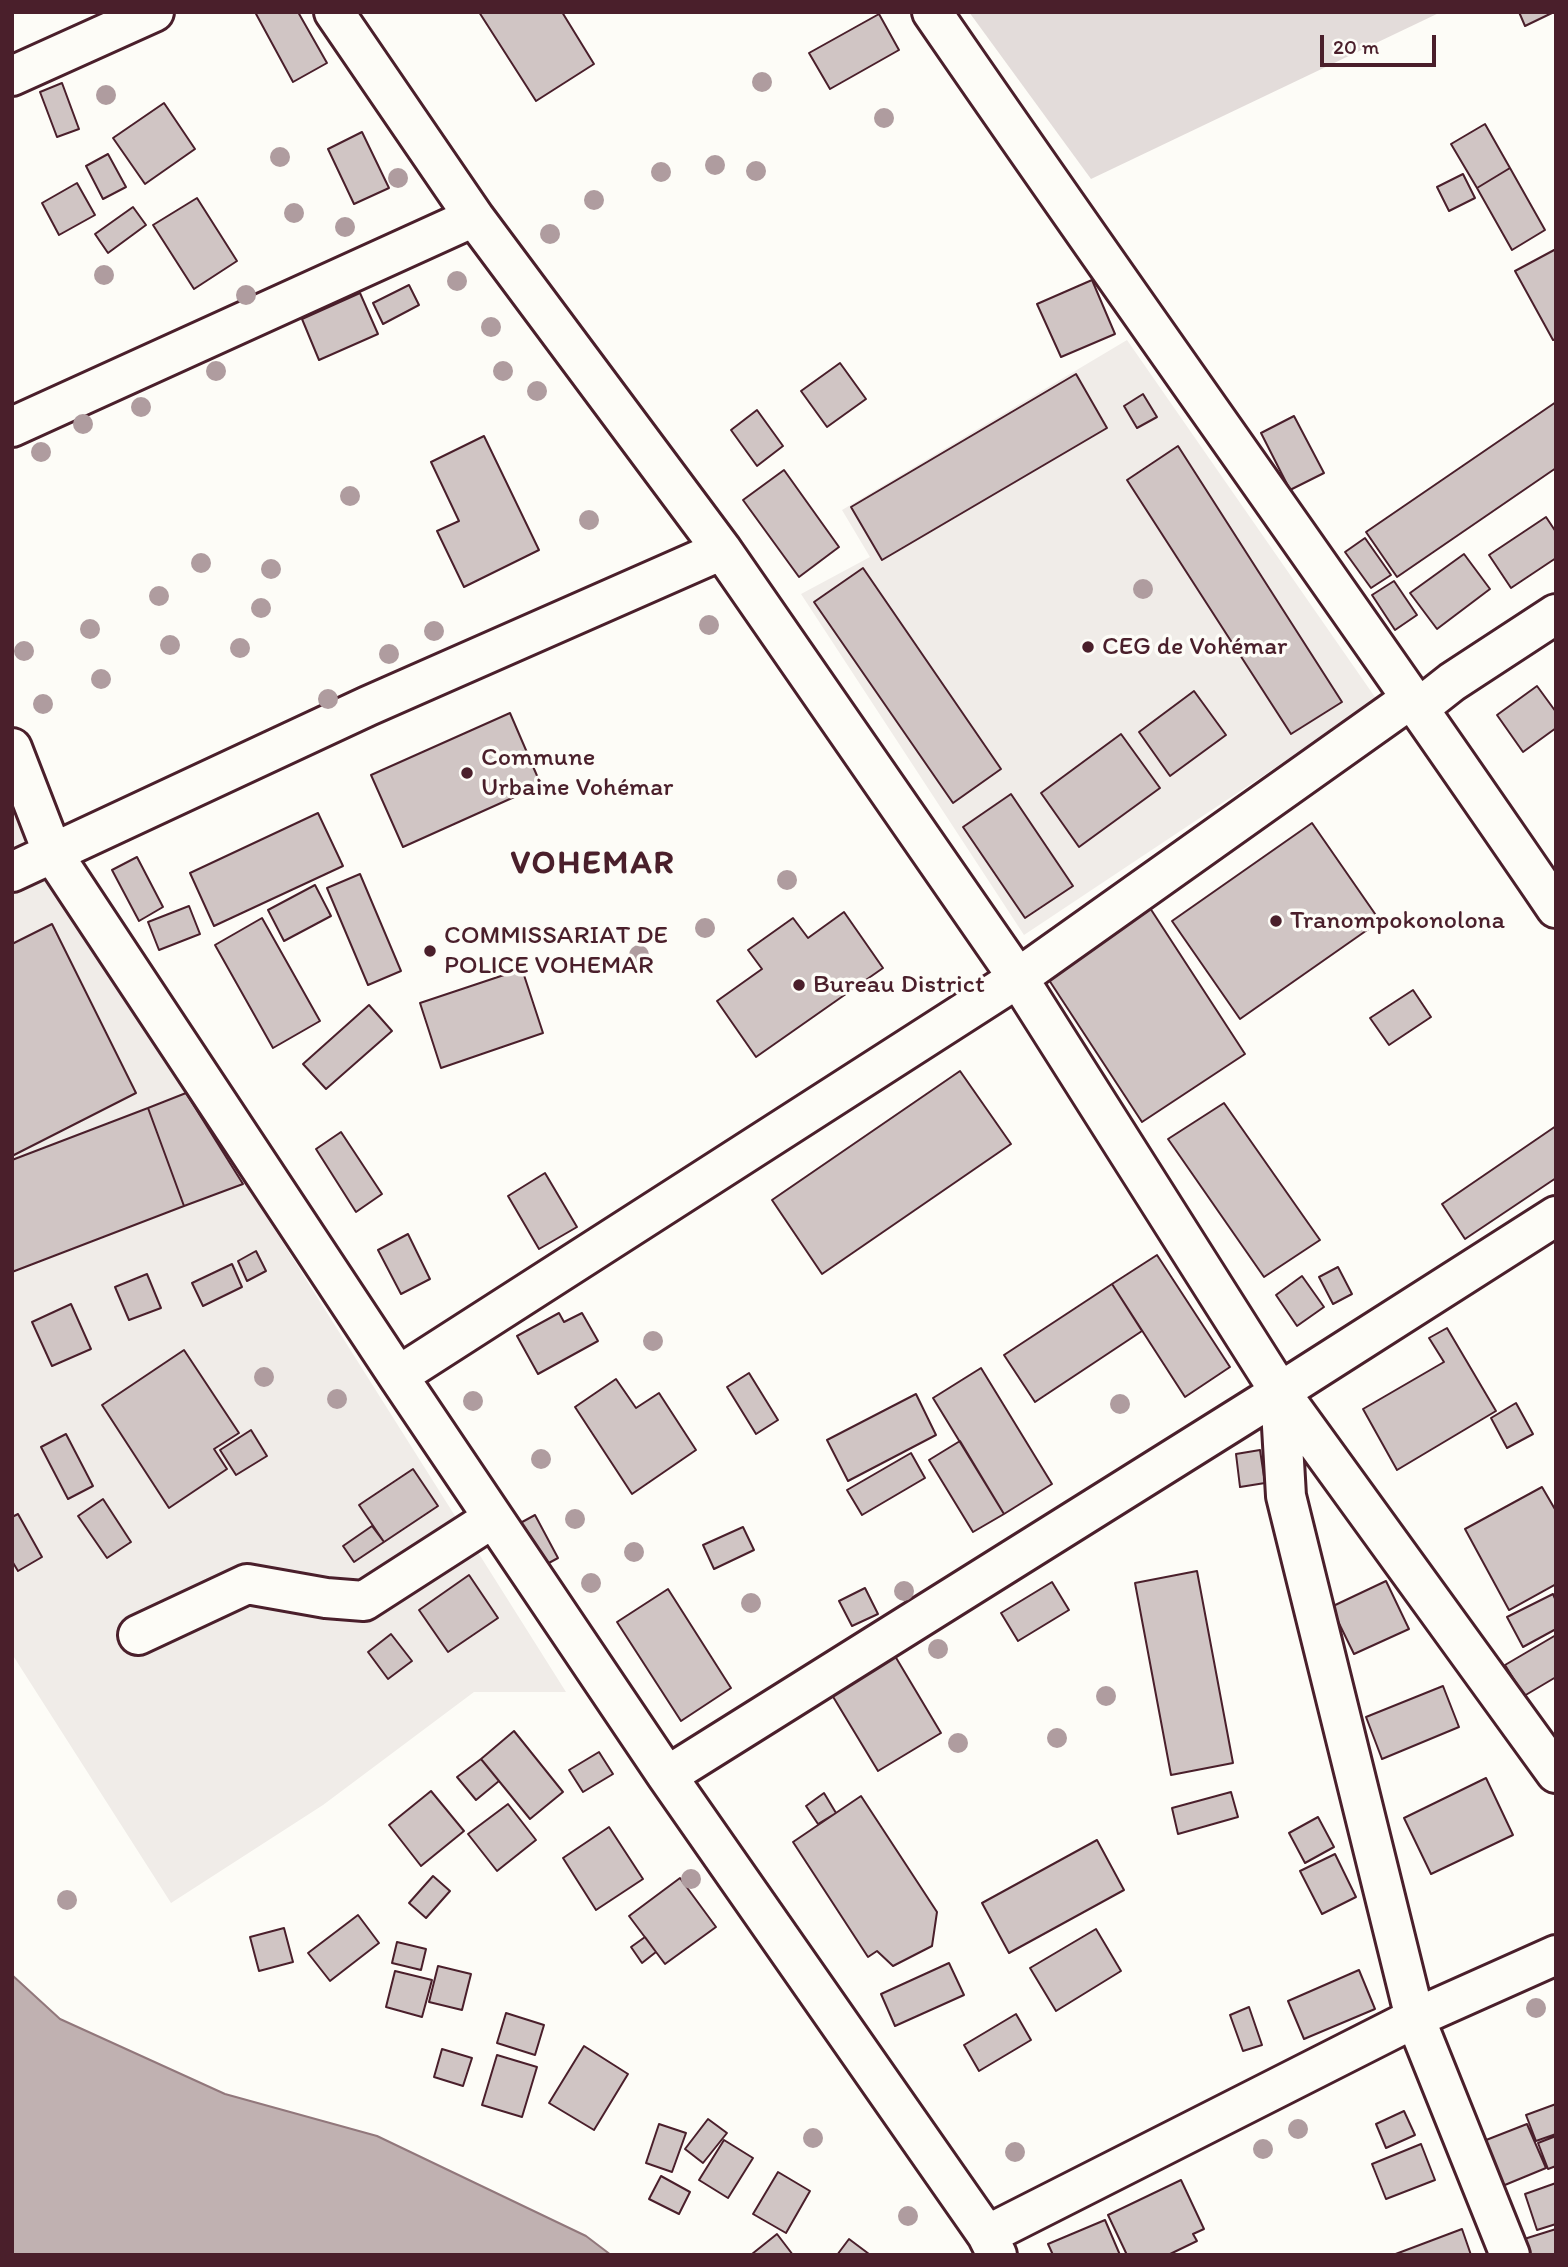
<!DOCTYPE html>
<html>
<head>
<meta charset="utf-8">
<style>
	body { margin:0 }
	#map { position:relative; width:1568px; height:2267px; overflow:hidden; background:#fdfcf7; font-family:Itim,sans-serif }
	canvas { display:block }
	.frame { position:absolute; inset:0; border:14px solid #4a1f2b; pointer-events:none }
	.scale { position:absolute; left:1320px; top:35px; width:116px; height:32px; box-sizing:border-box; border:4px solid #4a1f2b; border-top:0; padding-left:9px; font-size:21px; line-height:24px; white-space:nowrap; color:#4a1f2b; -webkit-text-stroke:5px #fdfcf7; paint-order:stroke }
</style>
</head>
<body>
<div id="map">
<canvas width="1568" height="2267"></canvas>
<div class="frame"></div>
<div class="scale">20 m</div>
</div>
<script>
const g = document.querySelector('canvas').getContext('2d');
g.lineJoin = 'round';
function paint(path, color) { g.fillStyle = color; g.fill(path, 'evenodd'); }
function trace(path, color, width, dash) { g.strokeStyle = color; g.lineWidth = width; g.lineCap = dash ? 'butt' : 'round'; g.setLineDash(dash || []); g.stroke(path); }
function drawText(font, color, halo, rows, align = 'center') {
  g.font = font + ' Itim,sans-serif'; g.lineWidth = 7; g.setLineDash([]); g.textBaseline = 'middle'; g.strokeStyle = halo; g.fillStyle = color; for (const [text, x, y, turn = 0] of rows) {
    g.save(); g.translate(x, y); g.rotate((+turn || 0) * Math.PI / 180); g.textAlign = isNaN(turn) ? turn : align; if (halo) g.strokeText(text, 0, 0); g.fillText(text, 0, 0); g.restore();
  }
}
paint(new Path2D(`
	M1127 340 1377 700 1024 935 801 594 870 557 842 510Z
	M12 808 19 824 566 1692H474L323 1805 171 1903 12 1654Z`), '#f0ece8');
paint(new Path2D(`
	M969 12H1441L1091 179Z`), '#e3dcda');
const water = new Path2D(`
	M12 1975 60 2019 225 2094 377 2136 586 2236 611 2255H12Z`);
paint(water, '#c0b1b1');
trace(water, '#91777b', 2);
const building = new Path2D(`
	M255 12H298L327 63 293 82Z
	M479 12H562L594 64 536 101Z
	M1519 12H1554L1525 26Z
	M879 14 899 50 830 89 809 53Z
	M62 83 79 129 57 137 40 92Z
	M164 103 195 149 145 184 113 138Z
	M1485 124 1510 168 1477 188 1451 144Z
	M362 132 389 188 354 204 328 149Z
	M108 154 126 187 103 199 86 166Z
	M1510 168 1545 230 1512 250 1477 188Z
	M1463 174 1475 198 1449 211 1437 187Z
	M77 183 95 215 59 235 42 203Z
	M197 198 237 261 194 289 153 225Z
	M133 207 146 225 108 253 95 234Z
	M1556 249V339L1553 340 1515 271Z
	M1092 280 1115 334 1061 357 1037 304Z
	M409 285 419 305 383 324 373 303Z
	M360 293 378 334 319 360 302 319Z
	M840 363 866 399 827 427 801 391Z
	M1076 374 1107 428 882 560 851 507Z
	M1143 394 1157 417 1137 428 1124 406Z
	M1556 402V468L1397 577 1366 532Z
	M757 410 783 446 757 466 731 430Z
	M1294 416 1324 473 1290 490 1261 433Z
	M484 436 539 550 464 587 437 531 459 521 431 462Z
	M1178 446 1342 702 1291 734 1127 480Z
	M784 470 839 547 799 577 743 500Z
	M1546 517 1556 532V558L1511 588 1489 555Z
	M1365 538 1391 575 1371 588 1345 552Z
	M1464 554 1490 589 1437 629 1410 593Z
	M863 568 1001 769 953 803 814 602Z
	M1394 581 1417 615 1395 630 1372 595Z
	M1537 686 1556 712V728L1523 752 1497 715Z
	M1194 691 1226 735 1170 776 1139 732Z
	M510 713 541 785 403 847 371 775Z
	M1121 734 1160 788 1079 847 1041 793Z
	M1011 794 1073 886 1025 918 963 827Z
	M318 813 343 866 214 926 190 873Z
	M1312 823 1380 921 1240 1019 1172 921Z
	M137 857 163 907 139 921 112 870Z
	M360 874 401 971 368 985 327 888Z
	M315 885 331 916 284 941 268 910Z
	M189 906 200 934 159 950 148 922Z
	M1150 908 1245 1054 1142 1122 1047 977Z
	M844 912 883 968 756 1057 717 1001 762 969 748 950 793 918 808 938Z
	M262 918 320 1021 273 1048 215 945Z
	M52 924 136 1093 12 1156V944Z
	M522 969 543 1033 441 1068 420 1003Z
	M1413 990 1431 1017 1389 1045 1370 1018Z
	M369 1005 392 1031 326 1089 303 1064Z
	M960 1071 1011 1144 822 1274 772 1200Z
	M186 1093 243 1184 184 1206 148 1108Z
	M1224 1103 1320 1240 1264 1277 1168 1139Z
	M148 1108 184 1206 12 1272V1160Z
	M1556 1126V1178L1465 1239 1442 1204Z
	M341 1132 382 1194 356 1212 316 1149Z
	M545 1173 577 1227 539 1249 508 1196Z
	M408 1234 430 1279 401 1294 378 1250Z
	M256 1251 266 1271 247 1281 238 1261Z
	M1157 1255 1230 1367 1185 1397 1112 1284Z
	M232 1264 242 1287 203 1306 192 1283Z
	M1338 1267 1352 1294 1333 1304 1319 1277Z
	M147 1274 161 1308 129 1320 115 1287Z
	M1302 1276 1324 1307 1297 1326 1276 1295Z
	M1112 1284 1142 1331 1035 1402 1004 1355Z
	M71 1304 91 1349 52 1366 32 1322Z
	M559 1313 564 1322 582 1313 598 1341 538 1374 517 1336Z
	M1447 1328 1496 1411 1397 1470 1363 1409 1444 1362 1429 1338Z
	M184 1350 239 1433 214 1449 227 1469 169 1508 102 1405Z
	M981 1368 1052 1484 1004 1514 933 1398Z
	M749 1373 778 1420 756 1434 727 1387Z
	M616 1379 636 1408 659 1393 696 1450 632 1494 575 1407Z
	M916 1394 936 1435 848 1481 827 1440Z
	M1516 1403 1533 1434 1507 1448 1491 1418Z
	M251 1430 267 1456 236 1475 220 1450Z
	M66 1434 93 1486 68 1499 41 1447Z
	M960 1441 1004 1514 973 1532 929 1460Z
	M1260 1450 1265 1483 1240 1487 1236 1454Z
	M911 1453 925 1478 862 1515 847 1490Z
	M413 1469 438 1506 384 1542 359 1505Z
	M1542 1487 1556 1511V1584L1509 1610 1465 1529Z
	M103 1499 131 1542 107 1558 78 1516Z
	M18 1514 42 1557 18 1571 12 1561V1517Z
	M535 1515 558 1558 536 1570 513 1527Z
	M372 1526 384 1542 354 1562 343 1546Z
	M743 1527 754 1550 714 1569 703 1545Z
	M1197 1571 1233 1763 1171 1775 1135 1583Z
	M469 1575 498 1618 448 1652 419 1610Z
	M1386 1581 1409 1629 1354 1654 1331 1607Z
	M1052 1582 1069 1610 1018 1641 1001 1613Z
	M865 1588 878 1614 852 1626 839 1601Z
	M668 1589 731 1688 681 1721 617 1622Z
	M1553 1594 1556 1601V1629L1523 1647 1507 1617Z
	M391 1634 412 1661 388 1679 368 1652Z
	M1556 1635V1677L1524 1696 1505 1665Z
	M895 1656 941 1733 878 1771 832 1695Z
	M1443 1686 1459 1727 1382 1759 1366 1717Z
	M514 1731 563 1792 530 1819 481 1759Z
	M599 1752 613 1774 583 1792 569 1770Z
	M481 1759 499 1781 476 1800 457 1777Z
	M1486 1778 1513 1835 1431 1874 1404 1818Z
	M431 1791 464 1831 421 1866 389 1825Z
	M1231 1792 1238 1817 1178 1834 1172 1808Z
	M824 1793 836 1813 818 1824 806 1806Z
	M861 1796 937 1912 932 1946 893 1966 877 1951 868 1957 793 1842Z
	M508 1804 536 1840 497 1871 468 1834Z
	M1318 1817 1334 1847 1305 1863 1289 1833Z
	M609 1827 643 1879 596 1910 563 1858Z
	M1097 1840 1124 1890 1009 1953 982 1903Z
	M1335 1854 1356 1897 1322 1914 1300 1871Z
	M433 1876 450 1891 426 1918 409 1903Z
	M680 1878 716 1927 665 1964 629 1916Z
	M358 1915 379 1943 330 1981 308 1953Z
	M284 1928 293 1962 259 1971 250 1937Z
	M1096 1929 1121 1971 1056 2011 1030 1968Z
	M645 1937 656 1952 642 1963 631 1947Z
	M397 1942 426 1949 421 1970 392 1963Z
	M949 1963 964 1995 895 2026 881 1994Z
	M438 1966 471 1974 462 2010 429 2002Z
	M1359 1970 1375 2009 1304 2039 1288 2001Z
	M395 1971 432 1980 422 2017 386 2007Z
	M1249 2007 1262 2045 1243 2051 1230 2015Z
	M506 2013 544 2025 535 2055 497 2043Z
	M1016 2014 1031 2040 979 2071 964 2045Z
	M584 2046 628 2074 594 2130 549 2103Z
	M442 2049 472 2058 463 2086 434 2077Z
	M497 2055 537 2067 522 2117 482 2105Z
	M1556 2104V2134L1536 2141 1526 2115Z
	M1404 2111 1415 2135 1386 2148 1376 2124Z
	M708 2119 727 2133 703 2163 685 2149Z
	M659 2124 686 2133 672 2172 646 2163Z
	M1527 2124 1546 2168 1500 2187 1481 2142Z
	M1556 2136V2166L1548 2169 1538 2143Z
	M724 2140 753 2158 728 2198 699 2180Z
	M1421 2144 1435 2180 1386 2199 1372 2164Z
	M778 2172 810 2191 786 2233 753 2214Z
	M661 2176 690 2192 679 2214 649 2199Z
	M1181 2180 1204 2229 1193 2234 1197 2241 1168 2255H1127L1108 2215Z
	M1556 2183V2224L1537 2230 1525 2194Z
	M1105 2220 1120 2255H1053L1048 2244Z
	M1462 2229 1471 2255H1393Z
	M1556 2229V2255H1526L1521 2240Z
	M777 2234 793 2255H752V2254Z
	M849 2239 869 2254V2255H837Z`);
paint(building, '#d0c5c4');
trace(building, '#4a1f2b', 2);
const minor = new Path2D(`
	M334 12 474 217 722 550 1018 978 1280 1392 1556 1773
	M932 12C1138 312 1351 607 1556 908
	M12 76 154 12
	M12 427 474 217
	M1419 708 1452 682 1556 614
	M12 748 53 854 398 1376 667 1776 987 2235 997 2255
	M12 872 368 706 722 550
	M398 1376 1018 978 1412 698
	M1280 1392 1286 1496 1415 2018 1510 2255
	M138 1635 247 1584 326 1598 364 1601 493 1518
	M667 1776 1280 1392 1556 1216
	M987 2235 1415 2018 1556 1955`);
trace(minor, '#4a1f2b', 44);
trace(minor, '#fdfcf7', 38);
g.fillStyle = '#af9c9f';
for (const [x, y] of [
	[762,82],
	[106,95],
	[884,118],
	[280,157],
	[715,165],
	[756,171],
	[661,172],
	[398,178],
	[594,200],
	[294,213],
	[345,227],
	[550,234],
	[104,275],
	[457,281],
	[246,295],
	[491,327],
	[216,371],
	[503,371],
	[537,391],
	[141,407],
	[83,424],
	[41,452],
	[350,496],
	[589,520],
	[201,563],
	[271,569],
	[1143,589],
	[159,596],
	[261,608],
	[709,625],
	[90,629],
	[434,631],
	[170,645],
	[240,648],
	[24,651],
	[389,654],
	[101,679],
	[328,699],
	[43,704],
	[787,880],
	[705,928],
	[639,955],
	[653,1341],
	[264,1377],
	[337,1399],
	[473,1401],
	[1120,1404],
	[541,1459],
	[575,1519],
	[634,1552],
	[591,1583],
	[904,1591],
	[751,1603],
	[938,1649],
	[1106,1696],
	[1057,1738],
	[958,1743],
	[691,1879],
	[67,1900],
	[1536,2008],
	[1298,2129],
	[813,2138],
	[1263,2149],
	[1015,2152],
	[908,2216]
]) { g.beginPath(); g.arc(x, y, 10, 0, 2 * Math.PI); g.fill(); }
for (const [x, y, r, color] of [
	[1088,647,7,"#4a1f2b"],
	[467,773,7,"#4a1f2b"],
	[1276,921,7,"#4a1f2b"],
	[430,951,7,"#4a1f2b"],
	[799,985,7,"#4a1f2b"]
]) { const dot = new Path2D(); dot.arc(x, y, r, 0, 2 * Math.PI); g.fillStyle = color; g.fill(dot); trace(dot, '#fdfcf7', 2.5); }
drawText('26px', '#4a1f2b', '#fdfcf7', [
	["CEG de Vohémar",1102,647],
	["Commune",481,758],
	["Urbaine Vohémar",481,788],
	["Tranompokonolona",1290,921],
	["COMMISSARIAT DE",444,936],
	["POLICE VOHEMAR",444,966],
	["Bureau District",813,985]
], 'left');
g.letterSpacing = '2px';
drawText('bold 33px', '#4a1f2b', '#fdfcf7', [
	["VOHEMAR",593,865]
]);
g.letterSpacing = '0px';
</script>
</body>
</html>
